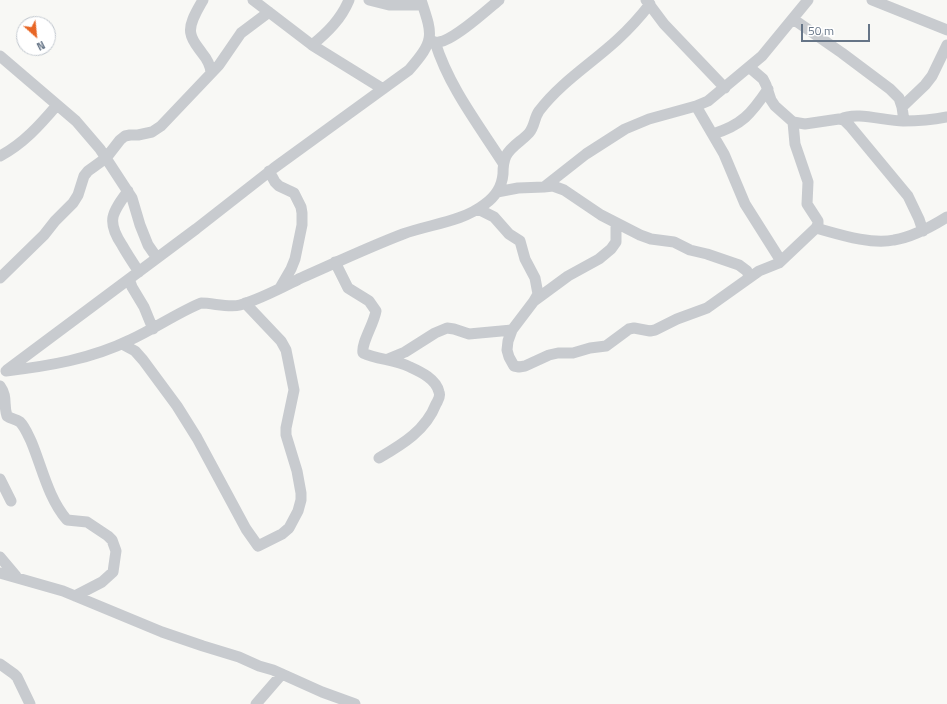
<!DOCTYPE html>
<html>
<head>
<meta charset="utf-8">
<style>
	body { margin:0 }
	#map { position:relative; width:947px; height:704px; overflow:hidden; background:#f8f8f5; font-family:"Titillium Web",sans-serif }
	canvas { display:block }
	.north { position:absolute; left:16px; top:16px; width:40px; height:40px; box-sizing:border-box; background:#fff; border:1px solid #c2c8cf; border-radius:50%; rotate:153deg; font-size:11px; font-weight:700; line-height:16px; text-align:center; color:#667587 }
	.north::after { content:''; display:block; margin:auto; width:14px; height:18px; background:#e86625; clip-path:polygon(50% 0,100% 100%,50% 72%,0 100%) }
	.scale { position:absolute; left:801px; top:24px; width:69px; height:18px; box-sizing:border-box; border:2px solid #667587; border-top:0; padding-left:5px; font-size:12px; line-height:14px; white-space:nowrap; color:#667587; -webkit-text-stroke:3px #fff; paint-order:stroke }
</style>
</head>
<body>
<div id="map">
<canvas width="947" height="704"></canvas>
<div class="north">N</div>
<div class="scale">50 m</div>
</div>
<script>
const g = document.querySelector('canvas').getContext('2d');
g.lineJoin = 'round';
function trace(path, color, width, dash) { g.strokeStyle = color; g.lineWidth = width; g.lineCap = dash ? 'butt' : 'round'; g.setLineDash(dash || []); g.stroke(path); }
trace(new Path2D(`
	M203 0C198 9 188 24 191 34 192 41 198 47 202 53 207 59 210 64 211 72
	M253 0 312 45 383 89
	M369 0 389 5H422
	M646 0 664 24 725 88
	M872 0 947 30
	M793 19 842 53 890 89 899 98 902 107 904 121
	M430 40C433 42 435 43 439 42 454 40 487 10 499 0
	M435 42C449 87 478 124 503 163
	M312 45C328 32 341 19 349 0
	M0 56 76 121 100 149 132 198 140 225 148 245 157 258
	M749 67 763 79 766 85 771 100 775 106 793 122 805 124 839 119 844 120 850 126 908 196 919 219 923 231
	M696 106 724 154 745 204 781 261
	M902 107 925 85 932 76 947 45
	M841 119C856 111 885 121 903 121 918 121 932 120 947 117
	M713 134C742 125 751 114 768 89
	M0 156C23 144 40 125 57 105
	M269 171 275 182 279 186 294 193 301 207 302 213V225L295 259 291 269 280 288
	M544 187 586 154 625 129 649 119 696 106 708 101 762 56 808 0
	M128 191C112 213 106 221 122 245 127 254 133 263 139 272
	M497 192 518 188 544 187 553 186 564 190 601 215 640 235 651 239 674 242 690 250 707 254 739 265 747 271 749 277
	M478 209 494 217 509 234 520 241 525 259 535 278 538 294 534 301 512 330 508 341 507 350 509 357 514 366 519 367 525 366 549 355 558 353H573L590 348 606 346 629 329 634 328 650 331 655 330 677 319 707 308 759 271 779 263 816 228 818 224V221L807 204 808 182 795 144 793 122
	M816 228C838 234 871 245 894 240 913 237 931 227 947 217
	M335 262 348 288 369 301 376 311C374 324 361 343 363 353 378 360 395 359 410 367 421 372 436 379 439 392 441 397 438 400 436 404 426 430 403 444 379 458
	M0 278 44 235 55 221 73 203 78 195 84 176 88 171 106 158 120 140 125 136 130 135H138L152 132 161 126 219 65 241 33 269 12
	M129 279 132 287 144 307 153 329
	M534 301 568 276 599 259 611 249 616 242V223
	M122 344 135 351 143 360 177 406 197 438 246 529 258 546 282 534 289 528 298 511 301 500V493L297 471 286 435V428L294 390 286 350 281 341 245 303
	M388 359 405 352 435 333 447 328 454 329 469 334 512 330
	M7 370 196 229 274 168 409 70C435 40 433 36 421 0
	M6 371C49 366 91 359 130 340 154 329 177 313 201 303 213 303 229 308 240 305 261 299 281 288 301 278 335 263 369 247 403 234 430 224 462 222 485 204 495 197 502 186 503 174 503 168 503 162 506 156 511 146 522 141 529 133 535 126 534 118 539 111 560 83 592 63 617 40 629 29 640 17 650 4
	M0 386C8 397 3 404 7 416 11 419 16 419 20 422 25 427 28 435 31 441 42 467 48 498 67 520L87 522 108 536 112 540 116 551 113 572 102 582 75 596
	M0 479 11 501
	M0 557 16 576
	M0 573 63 591 162 632 203 646 239 657 259 666 273 670 322 692 355 704
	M0 664 14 674 17 677 30 704
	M256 704 282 674`), '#c8cbcf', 11);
</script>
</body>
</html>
